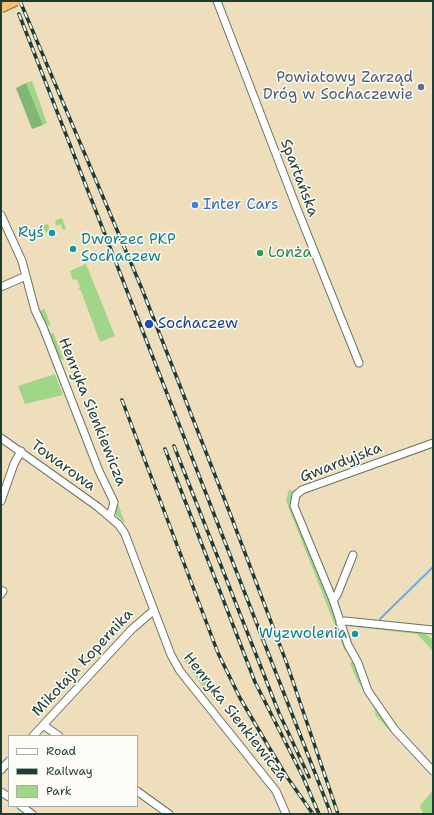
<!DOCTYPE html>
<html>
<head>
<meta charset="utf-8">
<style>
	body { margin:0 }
	#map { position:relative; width:434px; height:815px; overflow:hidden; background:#eedebc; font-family:"Shantell Sans",sans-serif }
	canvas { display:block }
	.frame { position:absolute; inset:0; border:2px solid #1f3d34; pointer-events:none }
	.legend { position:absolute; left:8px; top:735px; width:130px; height:72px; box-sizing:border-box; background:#fdfcf7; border:1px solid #a4b0a9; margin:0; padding:5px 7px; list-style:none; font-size:12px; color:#1f3d34 }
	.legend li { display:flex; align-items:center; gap:8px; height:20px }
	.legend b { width:20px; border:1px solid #a4b0a9 }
</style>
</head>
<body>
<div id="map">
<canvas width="434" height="815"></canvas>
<div class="frame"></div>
<ul class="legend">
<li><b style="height:5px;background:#fff"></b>Road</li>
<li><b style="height:5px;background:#1f3d34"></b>Railway</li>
<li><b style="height:11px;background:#a0d687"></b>Park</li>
</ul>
</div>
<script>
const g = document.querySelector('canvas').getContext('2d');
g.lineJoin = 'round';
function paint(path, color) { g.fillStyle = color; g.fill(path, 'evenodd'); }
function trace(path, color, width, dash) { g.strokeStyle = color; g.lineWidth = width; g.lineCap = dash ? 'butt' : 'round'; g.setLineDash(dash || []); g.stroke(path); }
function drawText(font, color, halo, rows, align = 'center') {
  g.font = font + ' "Shantell Sans",sans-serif'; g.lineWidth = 3; g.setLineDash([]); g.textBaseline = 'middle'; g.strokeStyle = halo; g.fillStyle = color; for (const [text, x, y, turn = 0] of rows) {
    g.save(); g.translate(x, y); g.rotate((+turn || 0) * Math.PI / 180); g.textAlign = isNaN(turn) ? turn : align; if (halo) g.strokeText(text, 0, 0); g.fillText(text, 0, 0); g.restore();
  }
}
paint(new Path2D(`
	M32 81 47 123 43 125 26 83Z
	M62 218 66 229 63 230 61 224 57 226 55 222 56 220Z
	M46 224H48L53 239C48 237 47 230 40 227Z
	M86 264 115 336 100 342 81 291 78 288 80 287 77 279 73 280 70 271Z
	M44 309 45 310 51 326 45 324 40 311Z
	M53 332 64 360 58 357 50 336Z
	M55 374 63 395 25 404 18 386Z
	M289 489 291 491 297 489 293 496 346 650 345 651 286 501Z
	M116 498 125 523 116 515Z
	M350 624 424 632 433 640V651L417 634 347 626 346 630 354 650 345 630 347 626Z
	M192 656 203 676 207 674 214 685 205 690 184 660Z
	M352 662C360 665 362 681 365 689 369 702 385 722 393 734L376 716 374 708 356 678 350 663Z
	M433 790V814H423L420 806Z`), '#a0d687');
paint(new Path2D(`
	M26 83 43 125 32 129 16 88Z`), '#80b774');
trace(new Path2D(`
	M380 619 433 567`), '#6cade0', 2);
const minor = new Path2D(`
	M217 1 296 206 359 363
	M1 215 22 261 35 310 43 327 99 471 114 502 110 517
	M1 287 26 276
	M1 438 98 507 119 525 125 534 171 655 180 671 276 791 286 814
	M433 443 302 490 296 495 294 506 333 600 348 645 358 663 368 691 395 730 433 771
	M1 501 14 464 21 451
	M1 594 3 591
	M333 600 337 595 353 555
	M340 623 345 621 433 630
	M43 725 59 736
	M33 736 131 630 154 610
	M1 770 9 761
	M137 791 169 814
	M1 792 9 797
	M21 806 32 814`);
trace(minor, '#677564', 9);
trace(minor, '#fff', 7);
const rail = new Path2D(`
	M20 1 142 289 231 516 287 664 338 814
	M19 14 331 814
	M122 400 218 653 240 698 270 749 287 777 313 814
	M174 446 279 713 309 777
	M165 449 255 682 303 777 319 814`);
trace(rail, '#1f3d34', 3.5);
trace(rail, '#fdfcf7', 2, [6]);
const majorBridge = new Path2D(`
	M1 8 16 1`);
trace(majorBridge, '#677564', 11, []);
trace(majorBridge, '#fabe6d', 9);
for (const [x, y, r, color] of [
	[421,87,4,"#5c6f8a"],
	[195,205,4,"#3f7fe0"],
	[52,233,4,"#0f9aa8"],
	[73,249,4,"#0f9aa8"],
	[260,253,4,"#2e9e5b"],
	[149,324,5,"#1a4fb4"],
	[355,634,4,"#0f9aa8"]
]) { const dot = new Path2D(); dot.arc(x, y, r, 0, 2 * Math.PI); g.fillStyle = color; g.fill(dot); trace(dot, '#fdfcf7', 1.5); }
drawText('15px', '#4e5e75', '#fdfcf7', [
	["Powiatowy Zarząd",413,78],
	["Dróg w Sochaczewie",413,95]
], 'right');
drawText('15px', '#1f3d34', '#fdfcf7', [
	["Spartańska",299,178,69],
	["Henryka Sienkiewicza",92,412,68],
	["Gwardyjska",341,463,-21],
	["Towarowa",63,466,36],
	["Mikołaja Kopernika",83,663,-47],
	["Henryka Sienkiewicza",235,717,52]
]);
drawText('15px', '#366cbe', '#fdfcf7', [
	["Inter Cars",203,205]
], 'left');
drawText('15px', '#0d838f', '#fdfcf7', [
	["Ryś",44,233],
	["Dworzec PKP",81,240,"left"],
	["Sochaczew",81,257,"left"],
	["Wyzwolenia",347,634]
], 'right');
drawText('15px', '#27864d', '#fdfcf7', [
	["Lonża",268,253]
], 'left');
drawText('15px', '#164399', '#fdfcf7', [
	["Sochaczew",158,324]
], 'left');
</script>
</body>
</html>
